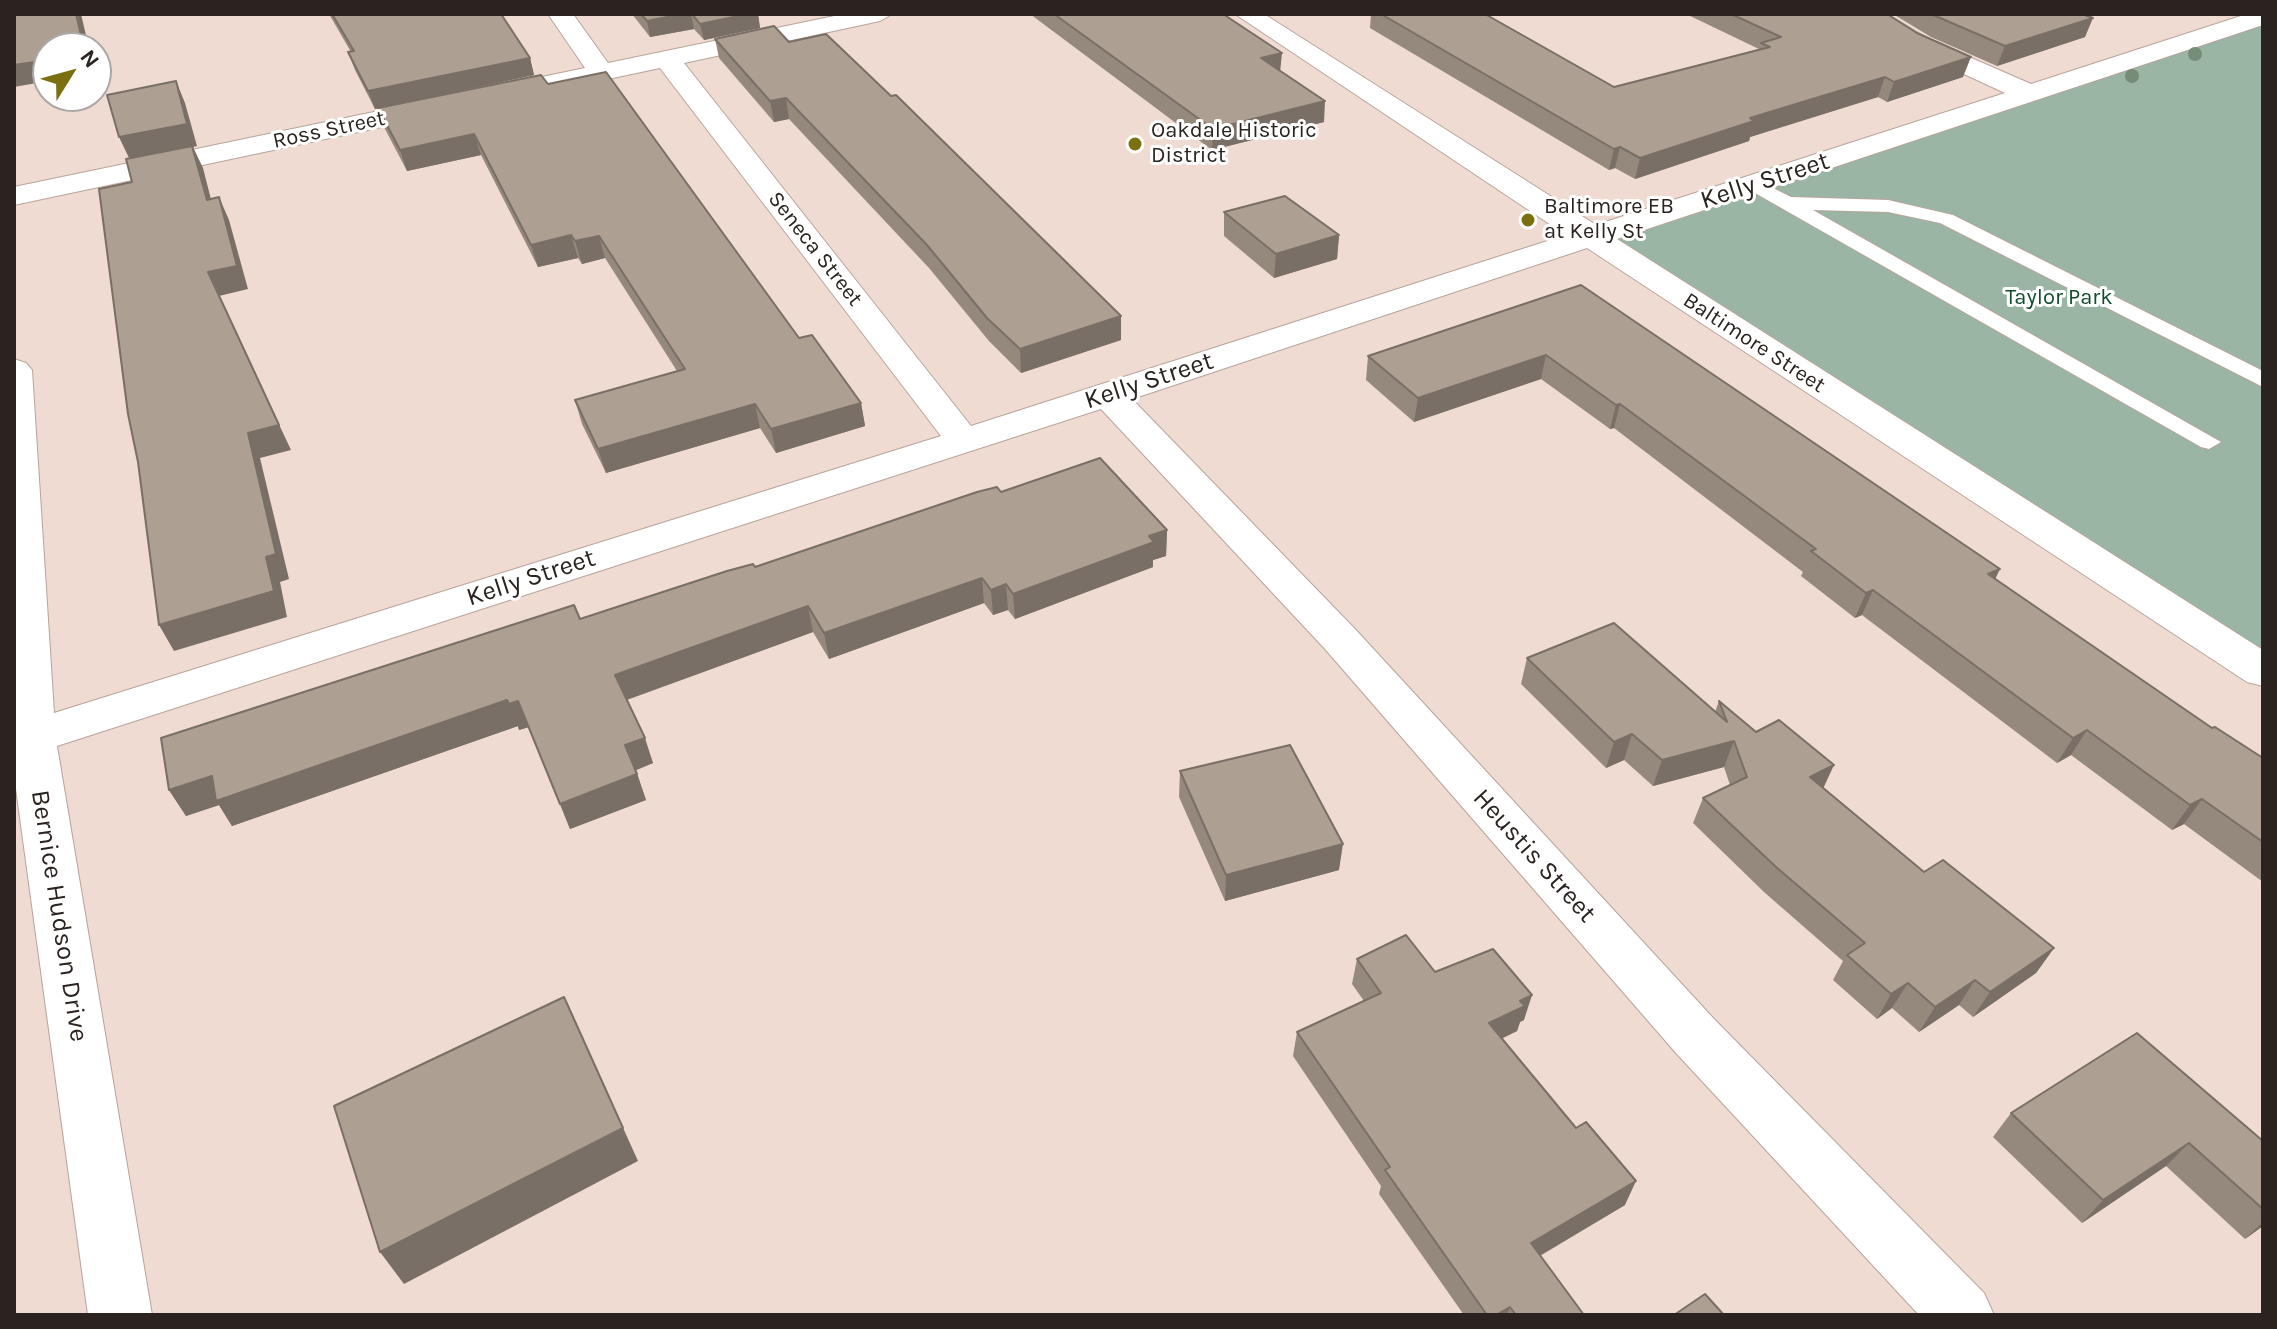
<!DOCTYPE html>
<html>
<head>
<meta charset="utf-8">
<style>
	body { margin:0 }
	#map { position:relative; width:2277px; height:1329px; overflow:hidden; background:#efdbd2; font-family:Karla,sans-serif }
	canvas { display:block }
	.frame { position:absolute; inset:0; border:16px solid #2a231f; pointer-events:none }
	.north { position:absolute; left:32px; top:32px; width:80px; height:80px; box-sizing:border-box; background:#fff; border:2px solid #aaa7a5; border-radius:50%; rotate:53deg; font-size:22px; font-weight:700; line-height:32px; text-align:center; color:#2a231f }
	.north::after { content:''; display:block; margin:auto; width:28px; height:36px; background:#7a700f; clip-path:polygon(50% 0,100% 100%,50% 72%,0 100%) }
</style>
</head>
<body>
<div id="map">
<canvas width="2277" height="1329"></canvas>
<div class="frame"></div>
<div class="north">N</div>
</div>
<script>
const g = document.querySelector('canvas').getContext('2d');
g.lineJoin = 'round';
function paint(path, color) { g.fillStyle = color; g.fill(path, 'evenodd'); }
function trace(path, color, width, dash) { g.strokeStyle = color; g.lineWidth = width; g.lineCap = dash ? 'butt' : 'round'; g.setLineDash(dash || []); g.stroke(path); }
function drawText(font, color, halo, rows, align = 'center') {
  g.font = font + ' Karla,sans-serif'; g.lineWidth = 6; g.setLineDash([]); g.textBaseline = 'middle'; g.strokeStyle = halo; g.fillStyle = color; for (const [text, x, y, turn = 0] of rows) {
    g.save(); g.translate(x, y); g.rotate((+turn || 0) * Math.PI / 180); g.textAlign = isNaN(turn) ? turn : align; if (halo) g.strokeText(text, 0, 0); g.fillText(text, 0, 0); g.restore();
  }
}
paint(new Path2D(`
	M2263 17V671L1591 238Z`), '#9ab5a3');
const lane = new Path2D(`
	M1755 179 1791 197 1888 200 1953 215 2263 371V387L1940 223 1888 212 1813 210 2221 442 2209 449 2201 447 1748 189V181Z`);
const street = new Path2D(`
	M548 14H573L608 63 844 14H892L880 21 684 63 971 426 1566 235 1235 14H1264L1596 225 2005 93 1912 50 1858 14H1887L1930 40 2031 84 2247 14H2263V25L1617 239 2263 650V686L2247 682 1587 248 1132 399 1355 629 1714 1019 1984 1293 1994 1315H1919L1676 1053 1325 649 1101 409 57 746 152 1315H88L14 774V359L26 363 32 370 54 713 941 436 660 68 14 205V187L585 68Z`);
trace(lane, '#b7a49b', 2);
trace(street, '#b7a49b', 2);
paint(lane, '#fff');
paint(street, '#fff');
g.fillStyle = '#748c78';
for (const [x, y] of [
	[2195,54],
	[2132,76]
]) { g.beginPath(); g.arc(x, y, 7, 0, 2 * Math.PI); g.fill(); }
paint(new Path2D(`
	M329 14H501L530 58 534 75 375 109 355 70 348 52H351Z
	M632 14H758L760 28 704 40 694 29 650 37Z
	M1030 14H1226L1225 15 1281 71 1324 122 1212 150Z
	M1371 14H1485L1614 87 1759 49 1686 14H1887L1963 77 1887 102 1878 97 1750 137 1749 141 1635 179 1615 168 1609 170 1370 28Z
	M1893 14H2088L2085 37 1997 66 1931 37Z
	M715 39 789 42 1121 340 1021 373 989 341 929 268 789 119 774 122 719 58Z
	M548 84 861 403 865 426 776 453 760 428 606 473 582 424 575 400 677 371 605 258 582 264 578 258 538 267 481 155 407 171 385 129 378 108Z
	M1224 212 1339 235 1337 259 1274 278 1224 236Z
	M1581 285 1995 579 2212 728 2263 758V882L2184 824 2172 830 2071 755 2057 763 1862 615 1855 618 1801 576 1803 572 1614 428 1610 429 1541 379 1414 422 1366 380 1368 356Z
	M1001 492 1167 530 1166 556 1153 560V567L1015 619 1008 610 993 615 984 603 829 659 813 632 627 700 653 763 636 770 646 800 570 829 529 727 519 730 518 726 232 826 219 805 186 816 169 790 580 619Z
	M1527 658 1715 712 1719 701 1924 872 2054 948 2036 973 1973 1017 1959 1005 1919 1032 1892 1008 1877 1019 1833 980 1843 961 1764 892 1693 823 1703 798 1730 785 1724 767 1653 786 1624 760 1606 768 1521 684Z
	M1180 771 1339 870 1225 901 1179 797Z
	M1357 959 1435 972 1524 1020 1520 1022 1517 1031 1501 1039 1625 1205 1540 1256 1584 1315H1464L1379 1194 1381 1186 1293 1056 1297 1032 1364 1001 1352 984Z
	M2011 1113 2263 1141V1226L2245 1239 2166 1166 2082 1223 1993 1137Z`), '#95897d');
paint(new Path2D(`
	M76 14H81L89 48H84Z
	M682 14H691L694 29 650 37 647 21Z
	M748 14H758L760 28 704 40 700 24Z
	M2082 14H2088L2085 21 2093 18 2085 37 1997 66 2005 46Z
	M1282 53 1280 73 1261 58Z
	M1971 57 1963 77 1887 102 1894 82Z
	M530 58 534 75 375 109 368 91Z
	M48 60V81L14 87V65Z
	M1885 77 1878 97 1750 137 1749 141 1635 179 1640 158 1750 118Z
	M176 81 185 103 197 146 193 147 203 168 217 223 130 160 119 137Z
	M786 98 789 119 774 122 770 101Z
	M1325 101 1324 122 1212 150 1213 129Z
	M474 134 481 155 407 171 400 150Z
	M1620 147 1615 168 1609 170 1614 149Z
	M219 197 229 220 248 289 219 296 291 450 260 458 289 579 280 582 287 617 174 651 159 625 266 557 248 433 208 272Z
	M571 235 578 258 538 267 531 245Z
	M1339 235 1337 259 1274 278 1276 254Z
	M599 236 605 258 582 264 575 241Z
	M1121 316V340L1021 373 1020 349Z
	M1546 355 1541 379 1414 422 1418 398Z
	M861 403 865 426 776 453 771 429Z
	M755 404 760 428 606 473 598 449Z
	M1620 404 1614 428 1610 429 1616 405Z
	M1167 530 1166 556 1153 560V567L1015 619 1013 594Z
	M2000 569 1988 594V574Z
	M982 578 984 603 829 659 824 633Z
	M1006 584 1008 610 993 615 991 590Z
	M1873 590 1862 615 1855 618 1866 593Z
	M808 606 813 632 623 701 615 675Z
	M507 700 518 701 529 727 519 730 518 726 232 826 219 805 186 816 169 790 212 776Z
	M2087 730 2071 755 2057 763 2073 738Z
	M1632 734 1624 760 1606 768 1614 742Z
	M645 738 653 763 634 771 625 745Z
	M1734 741 1724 767 1653 786 1662 760Z
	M1834 765 1822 791 1810 777Z
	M637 774 646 800 570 829 560 804Z
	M2202 799 2184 824 2172 830 2190 805Z
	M1343 844 1339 870 1225 901 1226 875Z
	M2054 948 2036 973 1973 1017 1990 992Z
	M1975 980 1959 1005 1919 1032 1935 1007Z
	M1908 983 1892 1008 1877 1019 1891 994Z
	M1532 995 1524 1020 1520 1022 1517 1031 1482 1048 1489 1023 1520 1001Z
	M564 997 638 1161 404 1284 380 1252Z
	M2189 1143 2166 1166 2082 1223 2103 1200Z
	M1636 1181 1625 1205 1522 1266 1531 1243Z
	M2263 1222V1226L2245 1239Z
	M1510 1307 1507 1315H1496Z`), '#796f66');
const building = new Path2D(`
	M14 14H76L84 48H48V60L14 65Z
	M332 14H501L530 58 368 91 348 52 354 51Z
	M641 14H682L647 21Z
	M692 14H748L700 24Z
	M1054 14H1223L1282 53 1261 58 1325 101 1213 129Z
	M1381 14H1485L1614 87 1770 47 1761 43 1781 37 1731 14H1887L1917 33 1971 57 1894 82 1885 77 1750 118 1754 121 1640 158 1620 147 1614 149Z
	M1931 14H2082L2093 18 2005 46Z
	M774 26 789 42 826 34 891 96 896 95 1121 316 1020 349 987 318 927 245 786 98 770 101 715 39Z
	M606 72 799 338 812 335 861 403 771 429 755 404 598 449 575 400 685 369 599 236 575 241 571 235 531 245 474 134 400 150 378 108 541 75 548 84Z
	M176 81 187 124 119 137 107 95Z
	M192 146 207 200 219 197 237 266 208 272 279 425 248 433 276 554 266 557 274 591 159 625 138 462 128 414 99 189 132 182 126 159Z
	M1285 196 1339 235 1276 254 1224 212Z
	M1581 285 2000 569 1988 574 2212 728 2215 727 2263 758V842L2202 799 2190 805 2087 730 2073 738 1873 590 1866 593 1811 551 1816 549 1620 404 1616 405 1546 355 1418 398 1368 356Z
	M1100 458 1167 530 1149 536 1154 542 1013 594 1006 584 991 590 982 578 824 633 808 606 615 675 645 738 625 745 637 774 560 804 518 701 509 704 507 700 216 801 212 776 169 790 161 738 574 605 580 619 727 571 753 564 755 567 977 492 997 487 1001 492Z
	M1614 623 1727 722 1719 701 1756 732 1779 720 1834 765 1810 777 1924 872 1943 860 2054 948 1990 992 1975 980 1935 1007 1908 983 1891 994 1847 955 1865 943 1776 867 1703 798 1747 777 1734 741 1662 760 1632 734 1614 742 1527 658Z
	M1290 745 1343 844 1226 875 1180 771Z
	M1406 935 1435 972 1493 949 1532 995 1520 1001 1525 1006 1489 1023 1576 1128 1586 1122 1636 1181 1531 1243 1584 1315H1516L1510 1307 1496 1315H1487L1385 1170 1390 1167 1297 1032 1381 993 1357 959Z
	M564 997 623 1128 380 1252 334 1106Z
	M2137 1033 2263 1141V1209L2189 1143 2103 1200 2011 1113Z
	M1705 1294 1724 1315H1674Z`);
paint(building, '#ad9f91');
trace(building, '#796f66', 2);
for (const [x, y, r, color] of [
	[1135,144,8,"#7a700f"],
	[1528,220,8,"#7a700f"]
]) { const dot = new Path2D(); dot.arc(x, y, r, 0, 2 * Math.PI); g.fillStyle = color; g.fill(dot); trace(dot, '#fff', 3); }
drawText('22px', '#2a231f', '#fff', [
	["Ross Street",329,130,-12],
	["Seneca Street",815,249,52],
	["Baltimore Street",1754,343,33]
]);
drawText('22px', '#2a231f', '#fff', [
	["Oakdale Historic",1151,131],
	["District",1151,156],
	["Baltimore EB",1544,207],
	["at Kelly St",1544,232]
], 'left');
drawText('22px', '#104c2e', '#fff', [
	["Taylor Park",2059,298]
]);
drawText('26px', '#2a231f', '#fff', [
	["Kelly Street",1765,181,-18],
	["Kelly Street",1149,381,-18],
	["Kelly Street",531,578,-18],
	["Heustis Street",1534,856,48],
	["Bernice Hudson Drive",59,916,81]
]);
</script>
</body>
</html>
